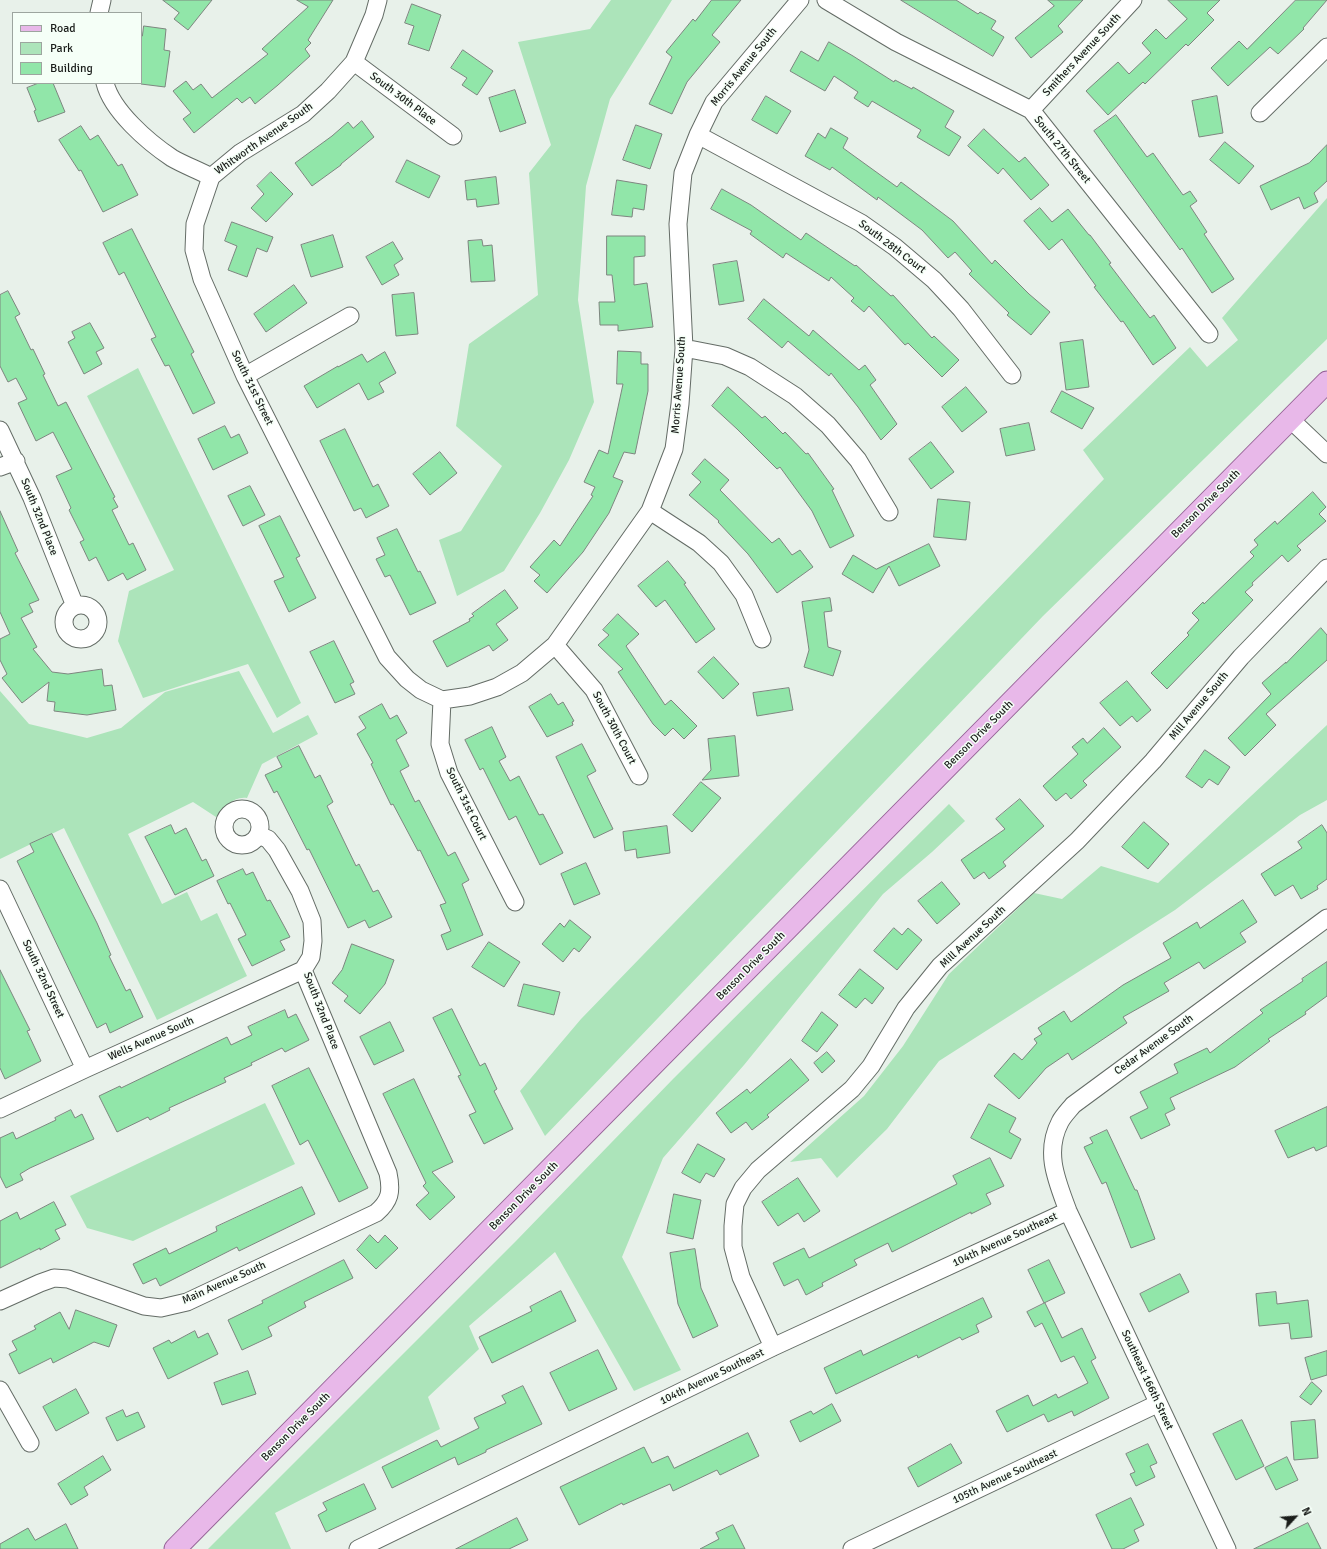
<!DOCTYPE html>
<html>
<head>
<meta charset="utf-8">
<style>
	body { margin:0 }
	#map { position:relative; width:1327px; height:1549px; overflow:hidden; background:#e8f1ea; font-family:Signika,sans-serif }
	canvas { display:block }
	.legend { position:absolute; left:12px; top:12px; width:130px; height:72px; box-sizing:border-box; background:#f5fff7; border:1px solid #9da59f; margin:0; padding:5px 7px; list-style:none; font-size:12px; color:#1a1d1a }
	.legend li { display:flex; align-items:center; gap:8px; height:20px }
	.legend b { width:20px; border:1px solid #9da59f }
	.north { position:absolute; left:1275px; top:1497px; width:40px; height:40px; -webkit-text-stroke:3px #f5fff7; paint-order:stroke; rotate:64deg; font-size:11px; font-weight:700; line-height:16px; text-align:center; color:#1a1d1a }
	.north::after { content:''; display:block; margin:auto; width:14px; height:18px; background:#1a1d1a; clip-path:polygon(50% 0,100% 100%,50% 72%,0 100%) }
</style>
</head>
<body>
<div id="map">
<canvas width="1327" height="1549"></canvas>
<ul class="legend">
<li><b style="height:5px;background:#e8b8e9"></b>Road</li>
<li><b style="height:11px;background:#ace4ba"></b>Park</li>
<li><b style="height:11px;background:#91e6a9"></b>Building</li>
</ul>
<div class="north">N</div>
</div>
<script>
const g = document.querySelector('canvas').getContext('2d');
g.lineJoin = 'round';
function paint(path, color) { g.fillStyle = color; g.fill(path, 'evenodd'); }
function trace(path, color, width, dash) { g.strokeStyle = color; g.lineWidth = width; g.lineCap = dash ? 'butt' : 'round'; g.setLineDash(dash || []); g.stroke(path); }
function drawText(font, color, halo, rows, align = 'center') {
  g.font = font + ' Signika,sans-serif'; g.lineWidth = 3; g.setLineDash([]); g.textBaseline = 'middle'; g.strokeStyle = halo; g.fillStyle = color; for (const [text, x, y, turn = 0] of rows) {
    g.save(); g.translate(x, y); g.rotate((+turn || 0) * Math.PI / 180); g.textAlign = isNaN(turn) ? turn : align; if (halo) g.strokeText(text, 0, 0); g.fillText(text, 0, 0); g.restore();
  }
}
paint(new Path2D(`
	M611 0H672L610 99 586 186 578 300 594 402 569 460 540 513 504 571 457 596 439 540 461 531 502 466 456 426 469 344 538 295 529 173 551 145 518 42 590 29Z
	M1327 198V339L1043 616 545 1136 520 1091 581 1019 1104 479 1083 450 1190 347 1207 367 1238 340 1222 318Z
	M138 368 301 703 277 718 248 664 143 698 118 641 129 591 174 570 87 396Z
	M239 671 273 733 308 715 318 734 262 764 247 798C233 796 224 808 216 817L193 802 128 834 162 904 187 892 201 921 217 913 247 976 157 1020 64 828 0 859V691L29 724 87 738 121 728 165 692Z
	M1327 725V800L1300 815 1175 910 939 1061 887 1129 837 1178 821 1158 790 1162 864 1096 903 1046 949 974 1034 893 1062 899 1101 866 1158 883Z
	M949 804 965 821 932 852 883 894 744 1065 663 1158 622 1257 681 1370 634 1391 555 1252 469 1326 479 1349 428 1397 440 1429 275 1513 291 1549H208L515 1242 674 1078Z
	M265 1103 295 1164 133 1241 87 1228 70 1196Z`), '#ace4ba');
const building = new Path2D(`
	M163 0H212L188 30 174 19 179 13Z
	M297 0H333L308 40 311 43 305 49 310 56 278 85 255 104 250 97 242 103 237 98 194 133 183 119 191 113 173 91 186 81 193 90 201 84 212 98 268 54 262 49 308 7Z
	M712 0H741L712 35 720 42 687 82 672 114 649 104 672 57 666 52 693 19 695 21Z
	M901 0H956L978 14 980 12 996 21 991 29 1004 37 993 56Z
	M1048 0H1083L1058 26 1063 32 1031 58 1015 38 1054 6Z
	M1168 0H1220L1207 13 1214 20 1188 46 1186 44 1145 84 1143 82 1108 115 1086 91 1118 62 1129 74 1151 53 1142 43 1156 29 1166 39 1187 19Z
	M1296 0H1327L1303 28 1304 29 1278 54 1270 47 1228 86 1211 68 1239 41 1247 49Z
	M412 4 441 15 429 51 408 44 414 26 405 23Z
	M144 26 166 29 164 50 170 51 165 87 141 84V36H142Z
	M829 42 853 56 894 82 895 80 912 89 913 87 954 111 945 127 961 137 949 156 917 137 921 130 872 101 868 107 854 98 858 92 834 76 825 91 790 71 801 51 818 61Z
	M463 50 493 71 477 95 462 85 467 78 451 68Z
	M39 83H53L65 112 38 122 34 111 36 110 27 88Z
	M515 90 526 123 500 132 489 98Z
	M766 96 791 111 777 134 752 120Z
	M1217 96 1223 133 1199 137 1192 101Z
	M1116 115 1147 157 1153 153 1183 195 1190 191 1197 201 1190 206 1207 232 1204 234 1234 279 1212 293 1182 248 1180 250 1094 131Z
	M362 121 374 137 341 164V165L312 186 295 163 332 136 348 122 353 128Z
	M636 125 662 134 650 169 623 160Z
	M81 126 90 140 98 135 118 166 122 164 138 195 103 212 81 170 79 171 59 140Z
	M831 128 848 138 843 148 897 187 901 182 953 221 992 264 995 260 1029 294 1050 312 1031 335 1007 315 1009 313 969 274 972 271 955 252 948 258 922 230 878 197 877 200 832 167 830 170 805 156 818 133 825 138Z
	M984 129 1019 162 1025 157 1049 185 1031 200 1003 168 998 174 968 146Z
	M1225 142 1254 166 1239 184 1210 160Z
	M1327 145V181L1314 193 1318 202 1304 209 1299 197 1271 210 1260 186 1309 163Z
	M407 160 440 176 429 198 396 182Z
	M271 172 293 194 266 222 251 208 264 194 257 186Z
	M496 177 499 204 477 207 476 199 467 200 465 181Z
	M617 180 647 185 644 210 633 208 632 217 612 215Z
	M722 189 751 205 801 240 806 233 855 266 856 265 891 296 893 295 932 338 934 336 959 360 942 377 908 343 905 345 869 306 864 312 851 301 854 298 831 277 829 281 786 253 783 258 750 234 752 231 711 209Z
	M1040 208 1052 222 1068 209 1089 235H1090L1111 263 1109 264 1150 318 1154 315 1176 348 1153 365 1123 321 1121 322 1094 287 1096 286 1062 239 1049 250 1024 221Z
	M232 222 273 237 267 252 257 248 247 277 228 270 237 246 225 241Z
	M132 229 194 352 191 354 215 403 193 414 169 365 165 366 151 339 156 337 124 272 119 275 103 243Z
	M333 235 343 267 311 277 301 245Z
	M607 236H645V256L634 257V285L647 283 653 327 618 331V325H600L599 302H615L612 275H607Z
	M482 240 483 246 492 245 495 281 471 282 468 241Z
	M393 242 403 259 394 265 399 275 382 285 366 257Z
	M737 261 744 301 719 305 713 265Z
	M294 285 307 303 266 332 254 314Z
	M8 291 20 314 15 317 31 350 33 349 45 374 43 375 58 406 66 402 115 497 113 498 118 507 112 510 129 545 133 543 146 570 127 580 123 573 108 581 96 557 89 561 80 542 84 540 69 510 71 508 56 476 72 469 53 432 36 441 18 403 27 399 16 378 8 382 0 366V295Z
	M414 293 418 334 396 336 392 295Z
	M764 299 809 336 813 330 859 370 865 365 876 380 870 385 897 424 881 440 858 407 831 373 829 376 788 341 782 348 748 319Z
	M90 323 104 348 96 352 102 364 84 374 68 342 75 338 72 332Z
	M1083 340 1089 387 1066 390 1060 343Z
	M618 351 641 352V364H648V391L635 454 624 452 613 477 623 481 609 513 583 552 547 593 534 581 540 575 530 567 554 540 560 546 593 496 591 495 595 487 584 482 599 450 608 454 623 384H617Z
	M385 352 396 373 379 383 384 392 368 400 359 383 317 408 304 386 338 366V367L362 354 367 362Z
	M728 387 762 418 765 416 783 434 785 432 806 454 808 453 834 489 832 490 854 536 830 548 812 511 780 467 777 469 737 429 712 406Z
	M966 387 987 412 962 432 942 407Z
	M1062 391 1094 408 1082 429 1051 412Z
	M1029 423 1035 450 1006 456 1000 429Z
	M225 426 231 438 239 434 248 453 213 470 198 439Z
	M345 429 373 487 378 484 389 506 366 518 361 508 354 511 320 441Z
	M931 442 954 472 931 489 909 459Z
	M440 452 457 473 430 495 413 474Z
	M705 459 729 480 720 490 772 543 779 538 792 555 800 550 813 567 777 593 748 554 718 522 719 521 689 495 701 482 692 474Z
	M250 486 265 515 243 526 228 496Z
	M1313 492 1326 507 1319 514 1326 521 1297 546 1301 550 1288 562 1282 555 1252 583 1253 585 1245 592 1253 600 1167 689 1151 673 1189 635 1187 633 1199 620 1192 613 1203 602 1204 604 1254 556 1250 552 1258 545 1254 540 1275 521 1277 524Z
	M938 499 970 502 966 540 934 537Z
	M0 511 18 551 15 553 39 600 29 604 33 612 21 618 37 647 33 649 52 672 68 674 102 669 104 686 112 685 116 710 87 715 54 711 55 702 47 701 49 682 22 703 2 678 7 674 0 660V639L10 634 0 612Z
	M280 516 300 556 296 558 316 598 289 612 274 581 284 577 259 526Z
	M397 529 418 572 420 571 436 603 410 615 390 575 385 577 376 559 385 555 377 538Z
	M929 544 940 566 899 586 889 566 873 593 842 574 853 555 876 569Z
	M668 561 686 583 684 584 715 629 696 643 665 600 656 607 638 586Z
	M505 590 518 608 496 624 508 640 493 651 489 645 447 667 433 641 470 621 469 619 474 616 472 614Z
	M830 598 832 611 824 612 828 647 841 651 833 676 804 667 809 650 802 602Z
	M618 614 639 634 626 646 665 705 671 700 697 726 684 739 673 728 665 736 653 724 618 672 623 669 598 645 609 635 603 630Z
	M1321 628 1327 635V660L1266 714 1276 725 1245 756 1228 738 1271 694 1262 683 1286 662V663Z
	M334 641 354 682 350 684 355 694 335 703 310 652Z
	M714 657 739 684 723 699 698 672Z
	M1127 681 1151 710 1137 722 1132 716 1120 726 1100 703Z
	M789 688 793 710 757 716 753 693Z
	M551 694 558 705 563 702 574 721 572 722 573 725 547 737 529 707Z
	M382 704 390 719 397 715 407 733 396 740 409 766 400 771 415 802 419 800 448 856 455 852 469 880 462 884 483 935 447 950 441 935 451 931 440 905 446 903 420 850 418 851 393 804 391 805 371 764 373 763 357 734 366 728 359 717Z
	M492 727 506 757 499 761 510 781 519 776 539 815 543 814 563 853 540 865 516 816 509 820 483 768 480 770 465 740Z
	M1104 728 1121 747 1083 781 1087 785 1071 799 1066 793 1056 801 1043 786 1078 754 1072 747 1083 738 1087 743Z
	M735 736 739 776 702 780 711 770 708 739Z
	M582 744 596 771 587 776 613 829 594 838 556 757Z
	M299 746 315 778 320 775 333 802 327 806 356 866 359 864 373 892 378 890 392 917 369 928 365 920 348 928 309 849 307 850 277 791 274 793 265 775 282 767 277 757Z
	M1205 750 1230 767 1218 785 1209 779 1202 788 1186 777Z
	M701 782 721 798 692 832 673 815Z
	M1020 799 1044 826 1003 862 1006 866 989 879 984 872 974 879 961 860 1005 829 996 819Z
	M1144 822 1169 844 1148 869 1122 847Z
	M171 825 175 834 186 828 202 861 206 859 214 876 175 895 145 837Z
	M1322 825 1327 833V879L1317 886 1318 889 1301 899 1293 885 1275 896 1261 874 1302 848 1298 842Z
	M667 826 670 853 637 858 636 849 625 851 623 832Z
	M52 834 97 923 111 955 109 956 126 991 130 989 143 1017 110 1033 106 1023 97 1028 17 861 34 852 30 844Z
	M586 863 600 894 574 905 561 874Z
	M243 869 246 875 253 872 267 901 270 900 290 937 280 941 285 950 252 966 238 939 246 935 230 903 228 904 217 881Z
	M942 882 960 904 937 924 918 901Z
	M1243 900 1257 922 1240 933 1246 942 1204 969 1199 962 1164 983 1169 991 1123 1017 1127 1023 1072 1060 1068 1053 1046 1068 1019 1099 994 1076 1014 1053 1022 1060 1037 1043 1034 1039 1042 1034 1038 1028 1064 1011 1071 1022 1123 985 1171 958 1163 943 1197 922 1200 928Z
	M570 920 591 937 579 952 574 948 563 962 542 944 560 923 564 927Z
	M894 928 902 935 908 928 922 940 897 970 874 951Z
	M489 942 520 962 504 987 472 967Z
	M352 944 394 960 385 984 360 1014 344 1001 348 996 332 983 342 970Z
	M1327 962V996L1305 1012 1306 1014 1268 1039 1270 1041 1235 1067 1170 1098 1175 1109 1165 1114 1170 1125 1141 1139 1130 1117 1148 1108 1140 1092 1178 1073 1174 1064 1207 1048 1210 1053 1263 1013 1260 1010 1303 981 1302 979Z
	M860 969 884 988 872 1004 865 998 856 1008 839 995Z
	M0 970 30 1030 27 1031 41 1061 5 1079 0 1068Z
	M524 984 560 992 554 1015 518 1006Z
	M452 1009 480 1066 485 1063 497 1089 494 1091 513 1129 484 1144 469 1115 476 1112 458 1076 461 1075 433 1018Z
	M285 1010 288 1018 296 1014 309 1040 285 1052 282 1048 251 1063 252 1065 224 1078 226 1082 169 1108 170 1110 150 1120 148 1117 117 1132 99 1096 120 1086 121 1088 227 1037 231 1045 252 1035 248 1027Z
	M822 1012 838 1025 817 1052 802 1041Z
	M390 1022 404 1051 374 1065 360 1037Z
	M827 1052 835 1061 822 1073 814 1063Z
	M791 1059 809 1080 767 1115 769 1117 752 1130 746 1122 731 1133 716 1113 747 1089 750 1093Z
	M309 1068 368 1188 339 1202 308 1140 300 1145 272 1086Z
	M414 1079 453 1162 432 1172 455 1197 430 1220 416 1205 429 1193 423 1186 426 1183 383 1094Z
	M989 1104 1016 1118 1009 1132 1021 1139 1011 1159 971 1138Z
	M1327 1107V1146L1316 1151 1314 1147 1288 1158 1275 1131Z
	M71 1110 75 1118 82 1114 94 1139 30 1168 20 1174 23 1180 6 1188 0 1176V1138L13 1132 16 1139 56 1120 55 1118Z
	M1107 1130 1135 1190H1137L1155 1239 1131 1248 1106 1182 1102 1184 1084 1147 1093 1143 1090 1138Z
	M698 1144 725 1159 714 1177 706 1173 700 1183 682 1173Z
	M990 1158 1004 1186 986 1194 991 1204 971 1214V1212L892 1252 888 1243 854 1260 857 1265 822 1283 823 1286 806 1295 798 1279 784 1286 773 1263 804 1248 809 1258 957 1184 953 1176Z
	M798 1178 820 1211 804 1222 798 1213 778 1226 762 1202Z
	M302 1187 315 1214 239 1251 237 1247 160 1286 156 1278 143 1284 133 1264 166 1248 169 1254 217 1231 216 1227Z
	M674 1194 701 1200 693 1239 667 1233Z
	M54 1202 66 1225 55 1230 60 1239 40 1250V1248L0 1268V1221L17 1212 20 1219Z
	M370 1235 378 1243 385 1235 398 1248 376 1269 357 1250Z
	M695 1249 701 1288 718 1326 693 1338 678 1304 670 1253Z
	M344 1260 353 1278 304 1302 306 1307 268 1327 272 1336 242 1350 228 1320 263 1303 262 1301Z
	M1049 1260 1065 1293 1044 1303 1028 1270Z
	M1180 1274 1189 1292 1149 1312 1140 1294Z
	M561 1291 576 1321 492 1363 479 1337 532 1311 530 1307Z
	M1276 1292 1277 1304 1308 1300 1312 1337 1291 1339 1289 1323 1259 1326 1256 1294Z
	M983 1298 992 1317 976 1325 979 1332 962 1340 960 1337 918 1358 917 1355 836 1394 824 1368 861 1350 863 1355Z
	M1045 1303 1062 1338 1082 1328 1096 1358 1091 1361 1109 1398 1074 1416 1072 1411 1048 1422 1044 1414 1007 1432 996 1411 1028 1395 1033 1406 1056 1394 1058 1398 1088 1383 1074 1356 1061 1362 1042 1323 1035 1327 1027 1312Z
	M76 1310 117 1325 109 1347 94 1342 53 1363 51 1358 19 1374 9 1354 17 1350 12 1341 36 1329 34 1326 60 1312 69 1329Z
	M195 1331 198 1338 208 1333 218 1354 168 1379 153 1348 169 1340 171 1343Z
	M598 1350 617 1389 569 1411 550 1373Z
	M1327 1351V1375L1311 1380 1305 1358Z
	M248 1371 256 1394 222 1405 214 1383Z
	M1312 1382 1322 1391 1311 1405 1300 1397Z
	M523 1386 542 1424 486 1450V1452L458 1465 455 1457 392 1488 382 1467 437 1440 441 1447 479 1428 474 1418 506 1403 502 1396Z
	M76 1389 89 1413 56 1431 43 1407Z
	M832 1404 841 1421 800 1442 790 1421 811 1411 813 1414Z
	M123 1410 126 1417 138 1412 145 1427 117 1441 106 1418Z
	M1242 1420 1264 1466 1236 1480 1213 1434Z
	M1315 1420 1318 1458 1294 1460 1291 1422Z
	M748 1433 759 1456 720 1475 717 1470 673 1491 670 1484 623 1505 622 1503 579 1525 560 1487 644 1447 652 1463 668 1456 674 1468Z
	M951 1444 962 1463 918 1487 908 1468Z
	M1148 1444 1157 1463 1150 1466 1155 1477 1136 1486 1130 1474 1135 1472 1126 1454Z
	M103 1456 111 1470 84 1487 88 1495 71 1505 58 1484Z
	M1287 1457 1298 1480 1276 1490 1265 1468Z
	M364 1484 376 1509 326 1532 318 1515 327 1510 323 1503Z
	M1131 1498 1144 1525 1134 1530 1139 1541 1123 1549H1112L1096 1515Z
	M517 1518 528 1540 509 1549H456Z
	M1308 1523 1321 1549H1254Z
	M66 1524 78 1549H0V1544L28 1528 35 1540Z
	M733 1525 745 1549H700L719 1539 716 1533Z`);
paint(building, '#91e6a9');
trace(building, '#7d857f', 1);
const minor = new Path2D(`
	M826 0 896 42 1031 110 1209 334
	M99 13 102 0
	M354 62 453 136
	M105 83C112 111 148 142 172 158 184 165 198 170 211 177L195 224 194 250 202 279 245 376 387 657 407 679 421 690 442 700
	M1031 110 1133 0
	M1260 113 1327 47
	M698 135 861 223 895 247 934 280 961 309 1012 375
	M211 177 240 153 303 114 328 91 354 62 374 15 378 0
	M684 348 725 356 750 367 795 396 828 425 858 460 889 512
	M245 376 350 316
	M1290 419 1327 454
	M0 430 32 498 75 606
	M0 467 16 461
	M650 511 699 543 721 563 744 595 762 639
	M64 622a17 17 0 1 1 34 0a17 17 0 1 1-34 0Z
	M555 645 594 690 639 776
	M442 700 470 696 497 687 522 673 555 645 650 511 674 449 680 404 684 348 678 224 683 173 698 135 714 102 800 0
	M442 700 440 744 449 773 515 902
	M224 827a18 18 0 1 1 36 0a18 18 0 1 1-36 0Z
	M0 889 85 1069
	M0 1109 85 1069 303 970
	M0 1301 40 1283 54 1278 68 1279 144 1306 161 1308 187 1302 376 1213C390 1201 392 1192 388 1173L303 970 311 957 313 941 312 921 300 891 277 850 268 839 258 835
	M773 1347 741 1277 733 1247V1226L735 1204 743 1188 758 1170 852 1089 871 1066 906 1008 940 966 1077 841 1153 761 1241 657 1327 568
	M0 1390 30 1443
	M358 1549 773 1347 1068 1211
	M852 1549 1157 1404
	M1227 1549 1068 1211C1057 1181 1044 1153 1060 1122 1063 1116 1069 1110 1073 1105L1327 918`);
const major = new Path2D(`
	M175 1549 1327 382`);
trace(minor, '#646c66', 19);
trace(major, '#966397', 23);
trace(minor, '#fff', 17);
trace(major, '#e8b8e9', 21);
drawText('11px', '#1a1d1a', '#f5fff7', [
	["Smithers Avenue South",1082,55,-47],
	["Morris Avenue South",744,67,-51],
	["South 30th Place",403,99,37],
	["Whitworth Avenue South",264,139,-35],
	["South 27th Street",1062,150,51],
	["South 28th Court",892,247,37],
	["Morris Avenue South",679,385,-86],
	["South 31st Street",252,388,64],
	["Benson Drive South",1206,504,-45],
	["South 32nd Place",39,517,68],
	["Mill Avenue South",1199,706,-50],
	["South 30th Court",614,728,62],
	["Benson Drive South",979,735,-45],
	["South 31st Court",466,804,64],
	["Mill Avenue South",973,937,-43],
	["Benson Drive South",751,966,-45],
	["South 32nd Street",43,979,65],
	["South 32nd Place",321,1011,69],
	["Wells Avenue South",151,1039,-24],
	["Cedar Avenue South",1154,1045,-36],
	["Benson Drive South",524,1196,-45],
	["104th Avenue Southeast",1005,1240,-25],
	["Main Avenue South",224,1283,-24],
	["104th Avenue Southeast",712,1377,-26],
	["Southeast 166th Street",1147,1380,65],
	["Benson Drive South",296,1427,-45],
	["105th Avenue Southeast",1005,1477,-25]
]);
</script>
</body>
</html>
